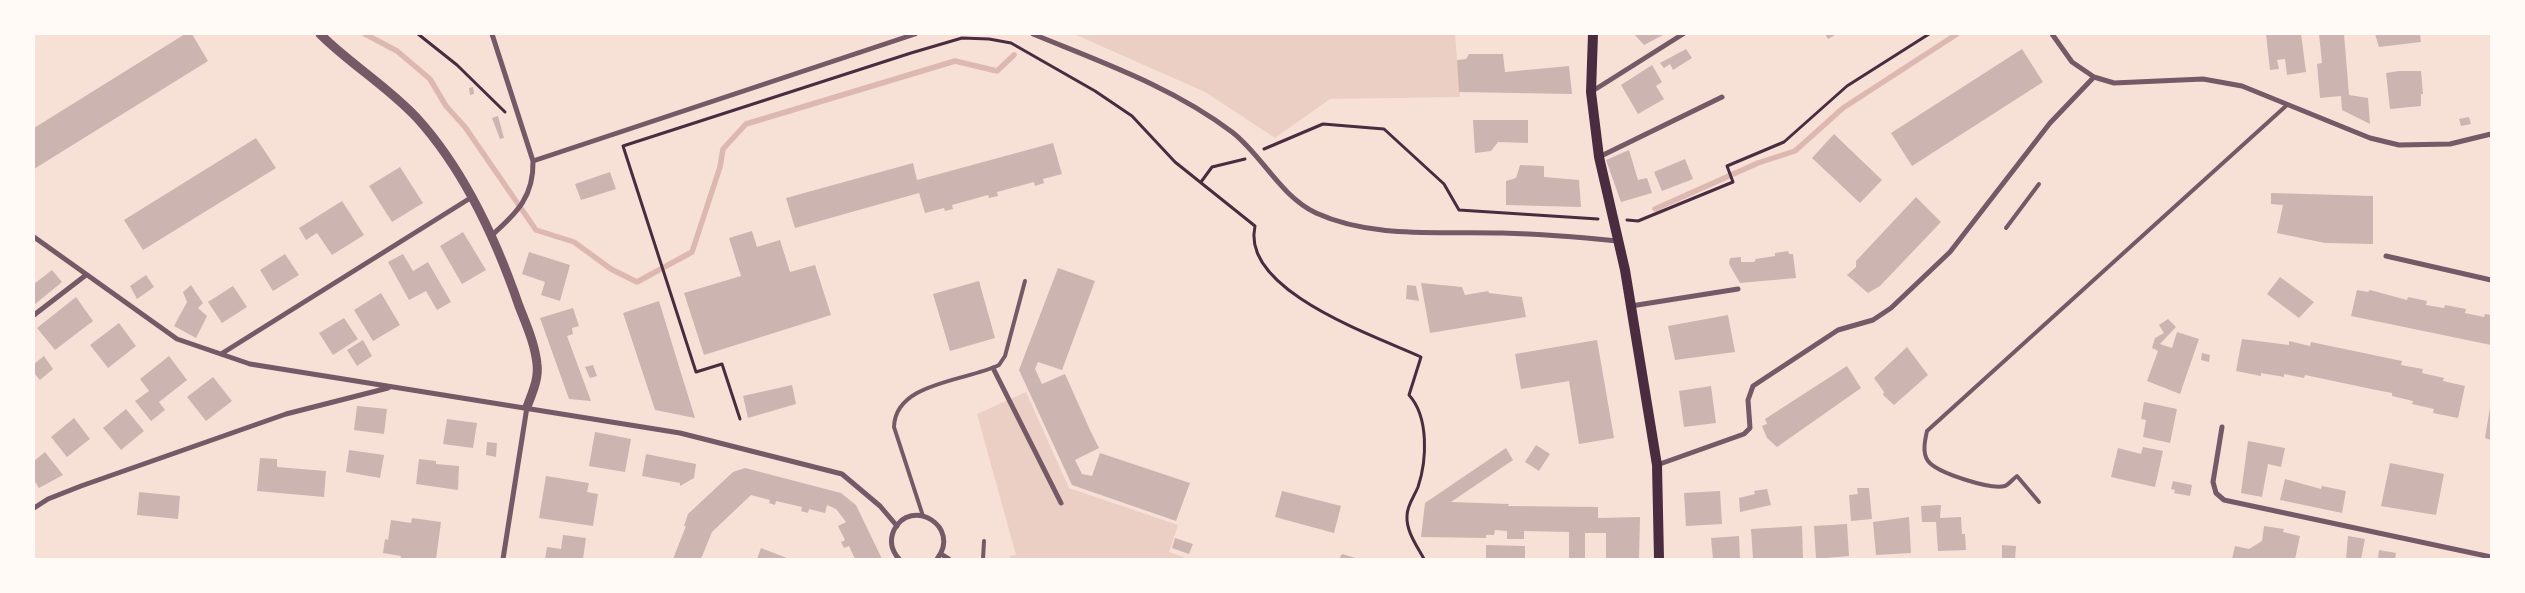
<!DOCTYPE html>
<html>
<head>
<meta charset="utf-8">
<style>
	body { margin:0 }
	#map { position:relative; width:2525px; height:593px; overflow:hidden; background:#f7e1d7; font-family:Spectral,serif }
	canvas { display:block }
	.frame { position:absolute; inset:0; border:35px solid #fffaf5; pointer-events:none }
</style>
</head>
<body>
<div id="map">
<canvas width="2525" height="593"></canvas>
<div class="frame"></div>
</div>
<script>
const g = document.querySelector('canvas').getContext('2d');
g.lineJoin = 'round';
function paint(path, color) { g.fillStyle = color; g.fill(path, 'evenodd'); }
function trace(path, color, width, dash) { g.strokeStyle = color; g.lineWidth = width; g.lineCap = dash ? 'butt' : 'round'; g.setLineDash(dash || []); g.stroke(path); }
paint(new Path2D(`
	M1074 34H1455L1460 97 1330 99 1275 138 1205 92Z
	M1026 392 1069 488 1178 525 1169 552 1189 559H1012L1009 556 1016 555 977 414Z`), '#ebcfc5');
trace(new Path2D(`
	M365 34 397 51 430 79 446 106 465 127 536 230 574 242 611 269 637 282 692 252 720 167 723 149 746 124 955 61 997 71 1014 55
	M1655 209 1758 163 1795 151 1843 108 1957 34`), '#dcb8b0', 5.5);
paint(new Path2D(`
	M185 34H192L208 61 34 169V128Z
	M1634 34H1665L1644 45Z
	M1825 34H1837L1828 39Z
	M2266 34H2301L2306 72 2287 75 2285 59 2277 60 2279 69 2270 70Z
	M2319 34H2344L2349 95 2368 98 2370 124 2342 110 2341 96 2320 98 2317 64 2322 63Z
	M2375 34H2420L2421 42 2379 47Z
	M1686 49 1692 58 1673 70 1670 64 1664 68 1660 63Z
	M2022 49 2043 82 1912 166 1891 133Z
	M1469 54H1503L1505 72 1569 66 1572 94 1459 92 1457 60 1466 59Z
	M1652 65 1662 82 1656 86 1664 99 1638 114 1621 85Z
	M2399 71H2421L2423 94H2421V106L2390 109 2386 73Z
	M473 87 474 94 470 95 469 88Z
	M498 116 504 138 500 139 492 118Z
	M2469 117 2471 124 2461 126 2459 119Z
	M1473 120H1528V143L1498 142 1491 151 1475 153Z
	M1834 134 1882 180 1860 203 1812 158Z
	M256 138 276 168 143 250 124 220Z
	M1053 143 1062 174 1043 179 1044 183 1035 186 1034 182 997 192 998 196 989 198 988 195 952 205 953 209 945 211 944 208 925 213 919 193 795 228 786 198 913 163 917 180Z
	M1629 150 1638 180 1647 178 1652 193 1621 202 1606 160Z
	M1685 159 1693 179 1662 191 1654 172Z
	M1520 165 1544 166V177L1579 180 1581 207 1506 205V181L1516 178Z
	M400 167 423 203 392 222 369 186Z
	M610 172 616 189 581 200 575 184Z
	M2271 193 2373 196V244L2325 243 2277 233 2283 205 2271 204Z
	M1916 197 1941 222 1880 286 1868 293 1847 275 1856 267V261Z
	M342 201 364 235 332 255 317 233 306 240 299 228Z
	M752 231 757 247 780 240 790 272 815 265 831 315 704 355 684 293 741 276 729 238Z
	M463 232 486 270 462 284 440 246Z
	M1788 251 1789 254H1793L1796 278 1740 283 1729 264 1730 258 1741 257V262H1754L1756 259 1775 256V253Z
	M529 252 570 265 560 301 541 295 545 282 522 274Z
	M285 254 299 275 273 291 260 270Z
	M403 254 413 271 428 262 451 302 437 310 426 291 409 300 388 262Z
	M1058 268 1095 281 1062 370 1038 362 1035 369 1042 384 1065 374 1090 430 1099 448 1075 460 1082 474 1092 476 1100 453 1190 483 1176 521 1072 485 1019 370Z
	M52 270 62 282 34 305V284Z
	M146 275 154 287 137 299 130 286Z
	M2280 277 2314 302 2299 318 2267 294Z
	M979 281 995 338 950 351 933 294Z
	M1421 283 1462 287 1465 295 1488 291 1489 293 1522 297 1526 317 1430 333Z
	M191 285 203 303 198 308 207 316 196 338 174 326 187 302 183 292Z
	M1407 285 1416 286 1419 301 1406 299Z
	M233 286 247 307 222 323 208 302Z
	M2357 290 2368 292 2370 290 2407 300 2408 297 2427 301 2426 305 2444 308 2445 305 2466 309 2465 313 2484 317 2485 314 2491 315V345L2351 316Z
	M381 293 400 325 373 341 354 310Z
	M76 297 93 321 55 350 37 328Z
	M659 301 681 373 695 418 655 410 623 313Z
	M573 308 579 326 572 328 573 334 567 336 591 401 569 399 540 318Z
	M1728 315 1735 352 1675 360 1668 326Z
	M344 318 358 339 333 355 319 333Z
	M2168 319 2176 327 2160 344 2172 348 2177 332 2199 339 2180 394 2147 381 2158 351 2152 348 2155 338 2164 333 2159 325Z
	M119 323 136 346 108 368 90 345Z
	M2242 339 2289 345V341L2310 346 2311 342 2402 361 2401 365 2423 369 2422 373 2444 378 2443 381 2465 386 2458 418 2433 413 2434 409 2412 404 2413 401 2392 396V393L2381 391 2305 375 2304 378 2284 374V377L2261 373V376L2236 371Z
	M363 340 372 356 357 366 347 350Z
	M1597 340 1614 438 1579 444 1569 381 1521 389 1515 354Z
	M1907 347 1928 375 1894 405 1883 395 1884 392 1874 378Z
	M2202 353 2210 355 2209 362 2201 360Z
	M44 356 53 369 40 380 34 373V364Z
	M169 356 187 380 159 402 165 410 151 421 135 401 149 391 140 379Z
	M593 365 597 376 590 378 585 367Z
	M1847 366 1861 388 1777 447 1767 438 1762 426 1767 424 1765 419Z
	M213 377 232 401 206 421 187 397Z
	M792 385 796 404 748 418 743 396Z
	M1711 386 1716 423 1684 427 1679 391Z
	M2144 402 2177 409 2170 443 2143 437 2146 420 2141 419Z
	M357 406 387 409 384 434 354 430Z
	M2490 407H2491V440L2485 438Z
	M126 409 144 431 121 450 103 428Z
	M74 418 90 439 67 457 51 437Z
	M447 419 477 423 473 448 443 444Z
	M595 432 631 439 625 472 589 466Z
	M2248 441 2285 448 2281 467 2268 464 2262 497 2241 493Z
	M487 442 497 443 496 457 486 455Z
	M1536 445 1550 454 1539 471 1525 462Z
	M2143 447 2163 451 2155 487 2111 477 2118 448 2141 454Z
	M1506 448 1513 460 1451 502 1509 504 1508 506 1598 507V518L1640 517 1639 559H1606V533H1585V559H1569V532L1524 531V539H1507V531L1495 530 1494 535H1486V538L1421 537 1425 503Z
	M349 450 384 455 380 478 346 472Z
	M45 452 63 475 39 488 34 480V461Z
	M646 454 696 464 694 478 680 486V483L642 476Z
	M260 458 277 459V467L326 471 324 497 257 491Z
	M419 459 436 461V464L459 466 458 490 416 484Z
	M2390 463 2444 474 2436 515 2381 506Z
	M745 468 841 493 856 505 882 559H855L849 546 844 548 841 542 845 540 838 526 846 522 836 509 827 505 825 513 809 509 808 513 801 511 802 507 776 501 775 505 769 503 770 500 751 495 712 532 701 559H673L686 526H684L688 514 733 472Z
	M546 476 589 483 587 492 598 494 593 526 539 518Z
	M2285 479 2321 489 2322 486 2346 491 2342 513 2280 500Z
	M2173 481 2192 485 2190 496 2174 493 2175 490 2171 489Z
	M1857 488H1869L1872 519 1851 521 1849 495 1858 494Z
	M1767 489 1771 505 1740 512 1739 498 1755 494 1754 491Z
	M1282 491 1341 506 1334 533 1275 517Z
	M1720 491 1722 524 1686 526 1684 493Z
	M139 492 180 496 178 519 137 515Z
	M1941 505 1940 518 1961 517 1962 534H1965L1966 550 1938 551 1936 522H1922L1921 506Z
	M1909 517 1911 553 1876 555 1873 522Z
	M412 518 441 522 436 559H400L401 556 383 553 385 539 388 540 391 520 411 523Z
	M1847 524 1849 556 1816 559 1814 526Z
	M1802 526 1803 559H1753L1751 529Z
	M2264 526 2284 529 2283 532 2300 536 2295 559H2232L2235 546 2249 549 2262 541Z
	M563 535 586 538 583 559H545L547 547 561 549Z
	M1739 536 1740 559H1713L1711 538Z
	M2348 536 2365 539 2361 559H2346Z
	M1175 538 1193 544 1189 554 1172 548Z
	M1486 545 1525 546V559H1486Z
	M2002 545 2016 546 2015 559H2002Z
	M761 548 787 558V559H757Z
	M2379 550 2396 553 2395 559H2378Z
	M1342 554 1359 559H1339Z`), '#ccb4b1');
trace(new Path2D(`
	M418 34 457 65 505 112
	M1264 149 1323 124 1384 129 1444 184 1459 210 1598 219
	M1201 182 1212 167 1245 159
	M1627 220 1638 221 1733 182 1727 166 1784 142 1847 86 1929 34
	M740 419 722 364 696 372 623 146 911 53 962 38 989 39 1011 43 1095 91 1132 116 1175 162 1255 226C1240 291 1378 337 1421 357L1409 395C1429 417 1427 460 1418 487 1414 497 1407 505 1407 516 1406 531 1417 546 1424 559`), '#4a2c40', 3);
trace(new Path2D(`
	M2006 228 2039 184
	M2039 502 2017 476C2013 479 2009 484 2005 486 1991 490 1937 473 1928 461 1922 453 1925 440 1927 431L2287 105
	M923 516 894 427C895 382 967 381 999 365L1005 356 1025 281
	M983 559 984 541`), '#755966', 4);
trace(new Path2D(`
	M1033 34C1101 62 1173 87 1232 132 1262 155 1280 196 1316 213 1373 239 1440 231 1502 233 1540 234 1579 237 1618 241
	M2052 34 2072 62 2094 77 2114 83 2203 79 2242 86 2370 138 2399 145 2450 144 2491 134
	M1591 92 1683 34
	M1599 157 1722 97
	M533 161 915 34
	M492 235C517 213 534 196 533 161L492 34
	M34 237 177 339 250 364 680 433 842 474 880 506 897 526
	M2386 256 2491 280
	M1631 306 1738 289
	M34 315 86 275
	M221 354 472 197
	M993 368 1061 503
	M2222 427 2213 482 2216 493 2224 500 2491 557
	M1657 465 1744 434 1750 428 1748 400 1753 386 1838 330 1873 320 1891 308 1950 252 2050 123 2094 77
	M34 508 48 499 81 486 286 414 388 388
	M941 554 949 559
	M503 559 527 407
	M899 559C892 551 889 541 894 530 911 496 962 527 937 559`), '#755966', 5);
trace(new Path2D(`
	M320 34C350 64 387 86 417 118 465 171 496 239 519 306 526 324 535 344 537 364 539 379 532 393 527 407`), '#755966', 9);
trace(new Path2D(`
	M1593 34 1591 92 1599 157 1625 270 1657 465 1659 559`), '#4a2c40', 10);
</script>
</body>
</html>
